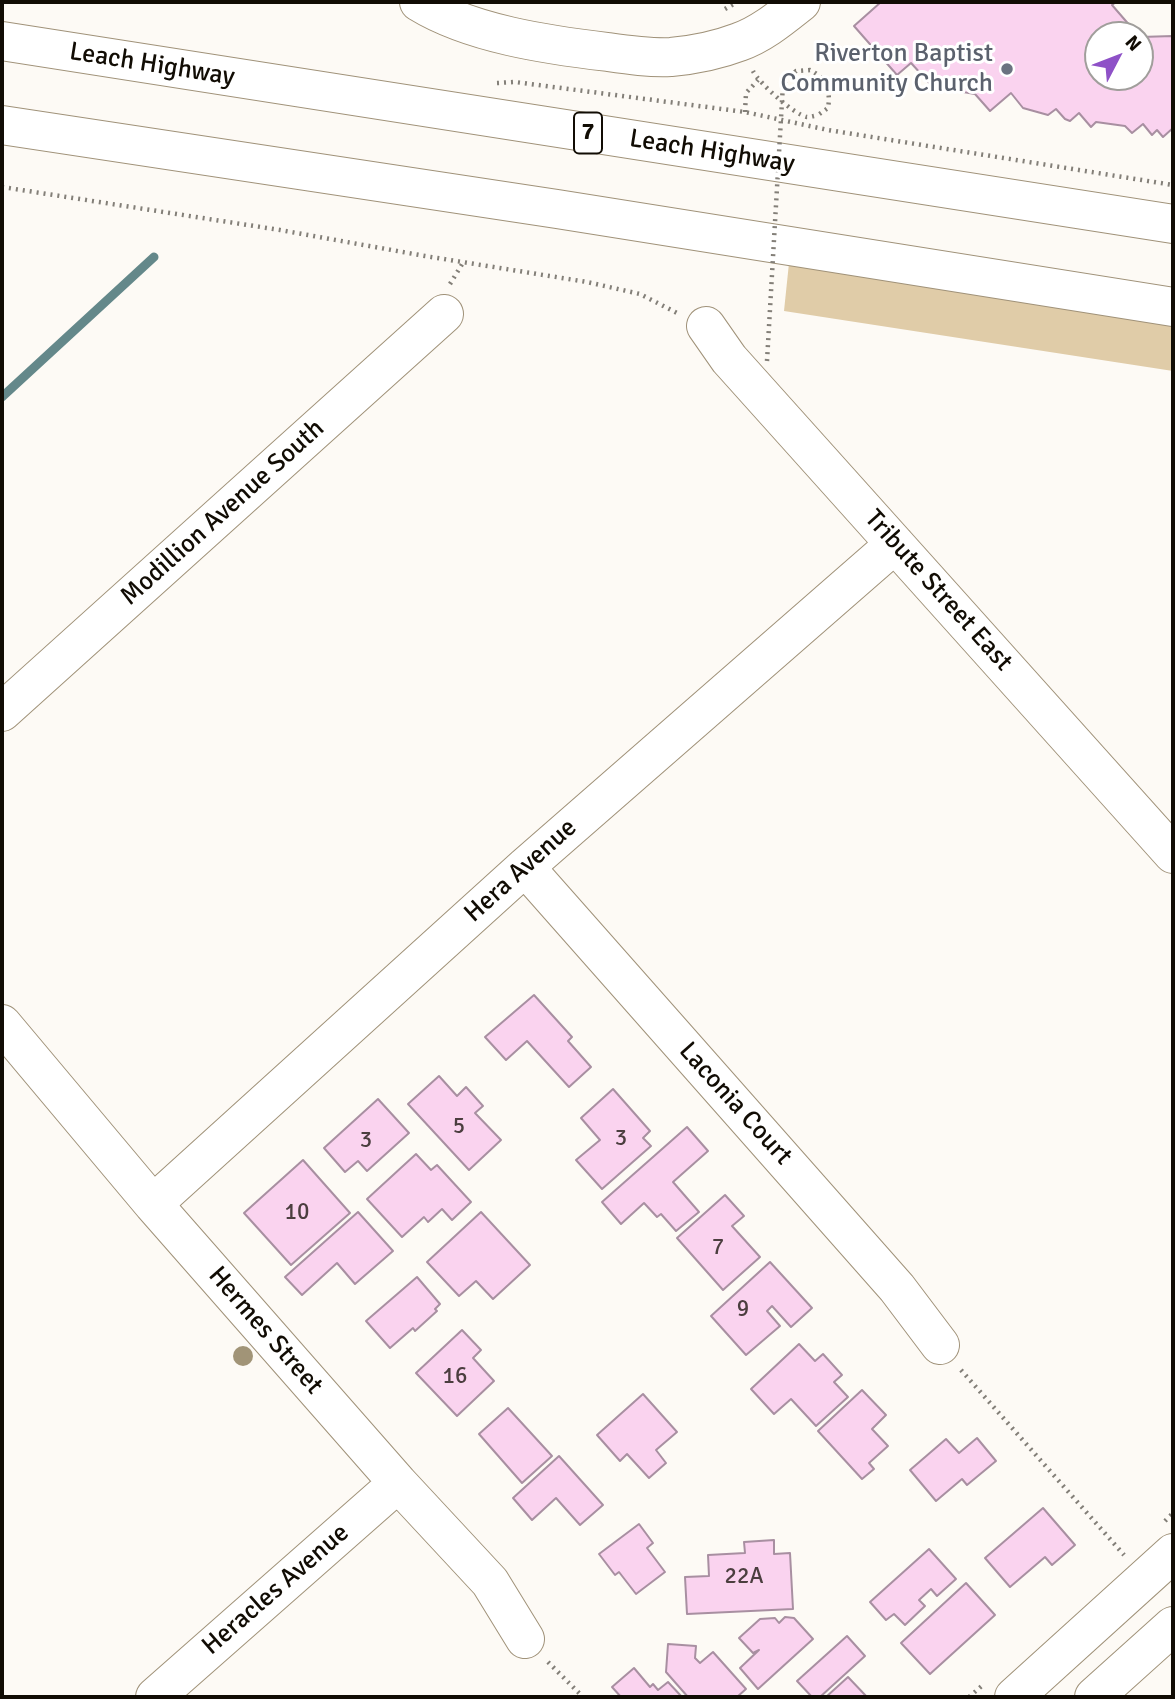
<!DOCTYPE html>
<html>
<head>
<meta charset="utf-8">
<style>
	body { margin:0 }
	#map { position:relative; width:1175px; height:1699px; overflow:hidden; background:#fdfaf5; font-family:Signika,sans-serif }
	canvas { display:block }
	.frame { position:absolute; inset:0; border:4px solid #110c04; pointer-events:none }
	.north { position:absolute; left:1084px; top:21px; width:70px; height:70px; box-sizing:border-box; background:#fff; border:2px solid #a09e9b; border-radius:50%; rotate:48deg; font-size:19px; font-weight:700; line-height:28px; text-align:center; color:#110c04 }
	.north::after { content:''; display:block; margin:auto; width:24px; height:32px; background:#8e51c7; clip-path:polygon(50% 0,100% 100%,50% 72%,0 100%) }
</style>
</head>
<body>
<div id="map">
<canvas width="1175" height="1699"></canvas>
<div class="frame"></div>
<div class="north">N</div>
</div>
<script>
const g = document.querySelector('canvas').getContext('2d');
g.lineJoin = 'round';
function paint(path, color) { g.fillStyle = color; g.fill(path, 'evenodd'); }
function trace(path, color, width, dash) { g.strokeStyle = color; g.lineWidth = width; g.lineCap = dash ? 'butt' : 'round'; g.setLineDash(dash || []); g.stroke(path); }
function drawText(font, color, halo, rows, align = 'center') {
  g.font = font + ' Signika,sans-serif'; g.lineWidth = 6; g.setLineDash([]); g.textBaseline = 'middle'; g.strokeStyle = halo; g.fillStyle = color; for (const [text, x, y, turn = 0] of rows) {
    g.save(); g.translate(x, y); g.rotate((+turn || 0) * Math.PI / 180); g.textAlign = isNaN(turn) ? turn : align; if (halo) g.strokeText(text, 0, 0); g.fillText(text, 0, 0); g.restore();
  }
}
paint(new Path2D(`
	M789 263 1173 324V371L784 311Z`), '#e0cca8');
trace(new Path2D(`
	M2 397 154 257`), '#64888a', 9);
const building = new Path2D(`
	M881 2H1116L1112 5 1138 35H1098V77H1140V37L1173 36V128L1163 137 1157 130 1152 135 1143 124 1132 133 1125 126 1096 122 1091 127 1079 113 1070 121 1065 119 1056 109 1048 115 1023 108 1011 93 990 111 975 94 933 87 911 63 897 75 854 26Z
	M534 995 572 1037 568 1041 591 1067 569 1087 527 1041 506 1060 485 1037Z
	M439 1076 457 1096 466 1087 483 1106 475 1113 501 1140 469 1170 408 1104Z
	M613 1089 650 1131 643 1138 651 1146 602 1189 576 1160 600 1140 581 1118Z
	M378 1099 409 1133 367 1171 358 1161 345 1172 324 1148Z
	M687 1127 708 1151 673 1182 699 1212 676 1231 661 1214 657 1217 644 1203 621 1224 602 1202Z
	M416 1154 431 1170 437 1165 471 1202 452 1220 442 1209 428 1222 424 1217 402 1237 367 1199Z
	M303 1160 350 1213 291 1265 244 1213Z
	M725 1195 744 1216 732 1226 760 1257 723 1290 677 1238Z
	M358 1212 393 1251 355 1284 337 1263 302 1295 285 1277Z
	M481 1212 530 1265 493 1299 476 1281 459 1296 427 1262Z
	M770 1262 812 1308 791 1327 772 1306 767 1311 780 1326 746 1355 711 1316Z
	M417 1277 440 1304 435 1309 437 1311 415 1331 413 1328 390 1348 366 1321Z
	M462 1330 481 1350 473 1358 494 1381 457 1416 416 1373Z
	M799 1344 815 1361 823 1354 842 1375 834 1382 848 1397 816 1426 791 1399 774 1414 751 1389Z
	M862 1390 886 1415 872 1429 888 1446 869 1463 874 1469 862 1479 818 1431Z
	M643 1394 677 1432 656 1450 666 1463 649 1478 627 1454 620 1461 597 1435Z
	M508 1408 552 1456 522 1483 479 1434Z
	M977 1438 996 1461 967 1485 962 1479 936 1501 910 1470 946 1439 959 1453Z
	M559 1456 603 1505 580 1525 556 1498 532 1520 513 1498Z
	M1043 1508 1075 1545 1052 1565 1045 1557 1010 1587 985 1558Z
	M639 1524 653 1543 647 1548 665 1572 636 1594 619 1572 615 1575 599 1554Z
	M774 1540V1554L790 1553 793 1609 687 1614 685 1577 709 1576 708 1555 745 1553 744 1542Z
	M929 1549 956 1579 937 1596 931 1589 919 1600 925 1606 905 1625 894 1614 886 1620 870 1602Z
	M966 1583 995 1615 930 1674 901 1643Z
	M785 1617 794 1618 813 1639 758 1689 740 1668 759 1650 753 1653 739 1638 760 1619 775 1618 779 1623Z
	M847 1636 865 1656 820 1697H812L797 1681Z
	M668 1644 696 1646 695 1658 700 1663 713 1652 746 1689 737 1697H688L666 1672Z
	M634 1668 650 1687 653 1684 658 1690 668 1682 682 1697H621L612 1687Z
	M848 1677 867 1697H826Z`);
paint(building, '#fad3ef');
trace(building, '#a88fa1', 2);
const minor = new Path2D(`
	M419 2C471 34 548 45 608 52 629 55 650 58 671 57 693 55 718 50 739 42 762 34 782 17 801 2
	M706 326 729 359 1173 854
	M2 712 444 314
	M525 867 897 1288 940 1345
	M2 1024 153 1204 398 1483 490 1582 525 1639
	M153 1204 525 867 895 544
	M155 1697 398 1483`);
const major = new Path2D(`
	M1014 1697 1173 1553
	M1094 1697 1173 1626`);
const highway = new Path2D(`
	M2 41 1173 224
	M2 125 557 209 1173 307`);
trace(minor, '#a09279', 40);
trace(major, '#a09279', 40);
trace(highway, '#a09279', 40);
trace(new Path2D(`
	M725 9 737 2
	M753 71C759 83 793 114 807 117 810 117 814 116 818 115
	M497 83 515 82 745 112 828 130 1173 185
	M745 112 746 93 758 80
	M2 187 280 230 425 256 587 282 640 294 677 313
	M450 284 464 261
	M961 1370 1124 1555
	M1165 1521 1173 1513
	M548 1662 583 1697
	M969 1697 984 1684`), '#837f78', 4.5, [2, 5]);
trace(minor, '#fff', 38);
trace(major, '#fff', 38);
trace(highway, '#fff', 38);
trace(new Path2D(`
	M767 361 783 84 796 71 810 70C826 78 831 91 828 108L818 115`), '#837f78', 4.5, [2, 5]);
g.fillStyle = '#a19477';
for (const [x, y] of [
	[243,1356]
]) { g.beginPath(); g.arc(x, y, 10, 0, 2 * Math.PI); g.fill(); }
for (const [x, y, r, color] of [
	[1007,69,7,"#6b7280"]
]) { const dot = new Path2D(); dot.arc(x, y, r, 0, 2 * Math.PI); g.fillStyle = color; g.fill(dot); trace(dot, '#fff', 2.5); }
drawText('23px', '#4b3e3f', null, [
	["5",459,1127],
	["3",621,1139],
	["3",366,1141],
	["10",297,1213],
	["7",718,1248],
	["9",743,1310],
	["16",455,1377],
	["22A",744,1577]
]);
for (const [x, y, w] of [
	[588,133,28]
]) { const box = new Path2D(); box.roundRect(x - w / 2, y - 20.5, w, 41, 5); g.fillStyle = '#fff'; g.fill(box); trace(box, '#110c04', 2); }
drawText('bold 24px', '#110c04', null, [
	["7",588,133]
]);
drawText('26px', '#5b616d', '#fff', [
	["Riverton Baptist",993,54],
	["Community Church",993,84]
], 'right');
drawText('26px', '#110c04', '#fff', [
	["Leach Highway",152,65,9],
	["Leach Highway",712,152,9],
	["Modillion Avenue South",223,513,-42],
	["Tribute Street East",938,591,48],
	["Hera Avenue",521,871,-42],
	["Laconia Court",735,1104,48],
	["Hermes Street",265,1331,49],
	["Heracles Avenue",276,1590,-41]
]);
</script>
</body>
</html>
